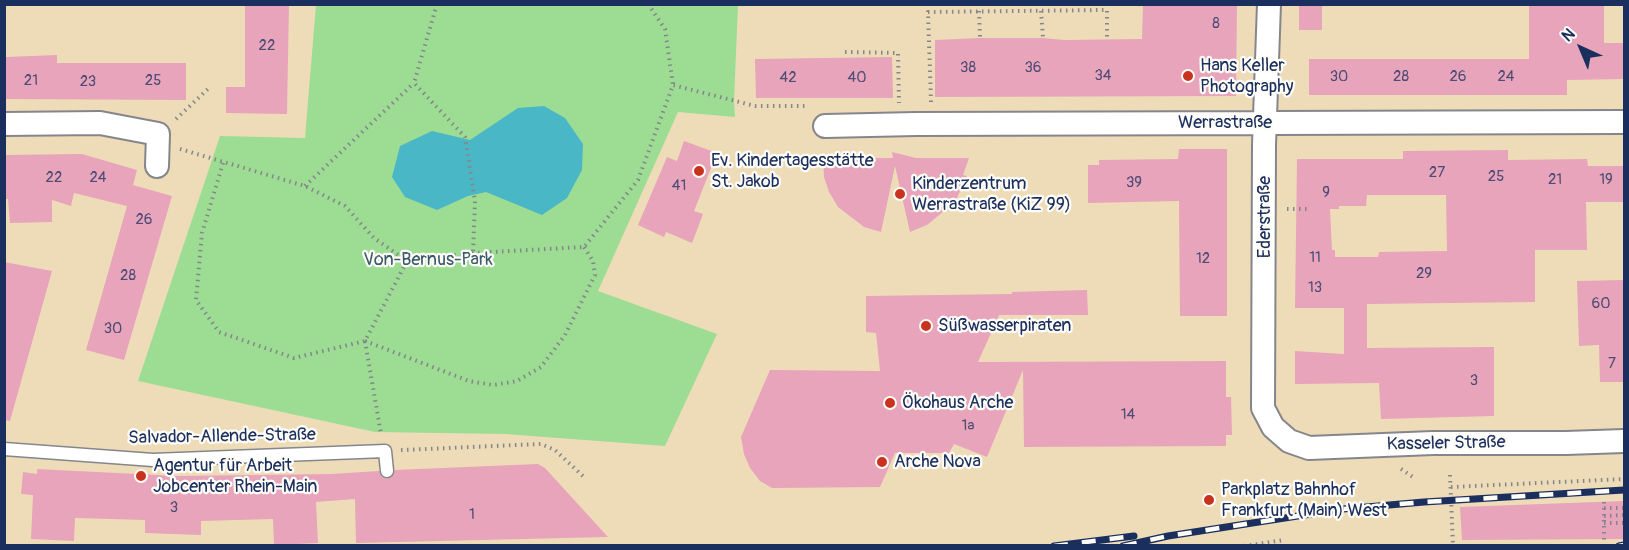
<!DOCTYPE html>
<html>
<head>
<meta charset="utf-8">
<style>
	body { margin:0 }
	#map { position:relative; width:1629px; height:550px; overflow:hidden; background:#eedcb9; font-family:Pangolin,sans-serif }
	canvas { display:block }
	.frame { position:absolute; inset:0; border:6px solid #1b2f5e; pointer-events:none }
	.north { position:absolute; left:1551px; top:18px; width:60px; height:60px; -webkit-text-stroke:4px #fdfcf7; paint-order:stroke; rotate:316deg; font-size:16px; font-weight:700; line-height:24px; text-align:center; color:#1b2f5e }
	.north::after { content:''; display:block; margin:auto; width:21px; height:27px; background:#1b2f5e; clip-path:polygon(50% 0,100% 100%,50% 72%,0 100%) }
</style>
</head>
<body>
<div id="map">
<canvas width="1629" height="550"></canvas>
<div class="frame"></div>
<div class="north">N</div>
</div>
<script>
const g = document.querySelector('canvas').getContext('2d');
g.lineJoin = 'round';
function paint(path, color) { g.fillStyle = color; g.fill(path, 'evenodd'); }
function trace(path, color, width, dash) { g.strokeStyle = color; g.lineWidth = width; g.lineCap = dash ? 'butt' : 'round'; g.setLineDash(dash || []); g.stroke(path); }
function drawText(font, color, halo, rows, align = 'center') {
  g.font = font + ' Pangolin,sans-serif'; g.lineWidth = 4.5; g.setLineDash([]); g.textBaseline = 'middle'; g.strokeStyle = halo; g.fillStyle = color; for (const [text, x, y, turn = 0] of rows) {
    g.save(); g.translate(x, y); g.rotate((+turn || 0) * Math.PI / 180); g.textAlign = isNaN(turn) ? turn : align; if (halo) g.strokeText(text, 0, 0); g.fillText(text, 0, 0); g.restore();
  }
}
paint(new Path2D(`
	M316 5H738L734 102 735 117 678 112 598 291 717 334 665 446 505 434 375 432 138 381 220 136 305 138Z`), '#9cdd93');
paint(new Path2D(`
	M544 106 565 118 583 144 582 170 567 198 542 215 486 192 468 196 437 210 405 197 392 177 400 146 432 131 470 140 518 108Z`), '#4ab7c6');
paint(new Path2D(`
	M245 4H289L287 114 226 113V87H245Z
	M1143 4H1237L1236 96 935 97V40L980 38H1043L1064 40 1142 39Z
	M1299 4H1322V30H1299Z
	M1529 4H1604V43H1624V79L1567 80V95H1309V59H1529Z
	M57 55V63H186V100L5 99 6 57Z
	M892 57 893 98H756L755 59Z
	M684 141 717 153 694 211 703 214 692 243 666 232 664 237 638 225 667 157 677 161Z
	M1179 149H1227V316H1180L1179 201 1088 203V165H1099V160L1178 159Z
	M1508 150V160L1587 159 1588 166H1624V202H1586L1587 250H1535V302L1367 304V348L1494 347V416L1381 419 1379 383 1295 384V351L1344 354V308H1295L1297 159H1403V151ZM1367 195H1446L1447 251 1379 252 1378 257H1335V250H1332L1330 209H1339V206H1366Z
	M892 152 916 158H969L963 175 967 176 955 202 927 225 910 232 895 166 881 232 864 227 838 207 829 192 824 177 823 158H893Z
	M82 154 137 170 133 185 172 196 124 360 86 350 127 206 74 193 71 206 52 200V222L10 223 8 199H4V155Z
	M4 262 52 271 10 421 4 420Z
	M1624 280V382H1600L1599 345 1579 346 1577 281Z
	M1087 290 1088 315H999L978 362 1226 361V397H1231L1232 435H1226V446L1024 447 1023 370 987 457 954 444 949 453H895L880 487 772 488 760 481 750 468 744 454 741 437 770 370 880 371 876 333 866 332V296L1012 294V292Z
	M538 464 545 468 608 537 356 543 355 499 316 502 318 543 274 545 273 519 201 521V535L145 533V520L75 518 74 541 31 539 33 495 21 494 23 472 37 474V469L177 476 332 474 379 471 381 476 387 479 392 477 395 470Z
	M1624 501V539L1462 540 1460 507Z`), '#e7a4ba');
const service = new Path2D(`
	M4 449 153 460 385 451 387 471`);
const minor = new Path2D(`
	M1269 4 1264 145 1263 408 1273 427 1289 441 1309 448 1433 443H1566L1624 441
	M4 124 100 123 158 134 157 166
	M825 126 916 124 1624 122`);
trace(service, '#84868c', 15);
trace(minor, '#84868c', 26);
trace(new Path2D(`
	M437 4 414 83 465 137 475 201 473 253
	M648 4 665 29 673 85
	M979 11 980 38
	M1041 11 1043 38
	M845 52 898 53 899 103
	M931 102 928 12 1107 10V39
	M176 119 209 88
	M180 149 305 186 345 206 374 238 407 261 473 253 584 247 638 180 673 85 755 106H805
	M223 163 202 233 196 300 219 332 294 358 365 341 407 261
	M305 186 414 83
	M1287 209H1310
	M365 341 469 381 493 385 517 381 541 367 565 335 595 275 593 261 584 247
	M365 341 381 434
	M401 450 541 444 555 450 584 477
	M1401 469 1413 477
	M1450 475 1453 546
	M1451 487 1624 479
	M1604 502V540
	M1604 508H1624
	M1604 516 1624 515
	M1604 523H1624
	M1244 546 1284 540`), '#84868c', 4, [1.5, 4.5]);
trace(service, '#fff', 12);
trace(minor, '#fff', 22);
const rail = new Path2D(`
	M1054 546 1134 536
	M1123 546 1168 536 1343 509 1424 502 1624 490
	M1619 546 1624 545`);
trace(rail, '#1b2f5e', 7);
trace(rail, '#fdfcf7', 4.5, [14]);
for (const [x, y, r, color] of [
	[1188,76,6,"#c8321e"],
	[699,171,6,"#c8321e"],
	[900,194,6,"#c8321e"],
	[926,326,6,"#c8321e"],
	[890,403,6,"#c8321e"],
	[882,462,6,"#c8321e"],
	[141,476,6,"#c8321e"],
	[1209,500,6,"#c8321e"]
]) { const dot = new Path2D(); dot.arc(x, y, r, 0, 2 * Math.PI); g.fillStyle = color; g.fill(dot); trace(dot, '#fdfcf7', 2); }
drawText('15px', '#4e4c75', null, [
	["8",1216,24],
	["22",267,46],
	["38",968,68],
	["36",1033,68],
	["34",1103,76],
	["30",1339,77],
	["28",1401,77],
	["26",1458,77],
	["24",1506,77],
	["42",788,78],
	["40",857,78],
	["21",31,81],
	["25",153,81],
	["23",88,82],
	["27",1437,173],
	["25",1496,177],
	["22",54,178],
	["24",98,178],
	["21",1555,180],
	["19",1606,180],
	["39",1134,183],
	["41",679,186],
	["9",1326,193],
	["26",144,220],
	["11",1315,258],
	["12",1203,259],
	["29",1424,274],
	["28",128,276],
	["13",1315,288],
	["60",1601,304],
	["30",113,329],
	["7",1612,364],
	["3",1474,381],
	["14",1128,415],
	["1a",968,426],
	["3",174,508],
	["1",472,515]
]);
drawText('18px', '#1b2f5e', '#fdfcf7', [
	["Hans Keller",1200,66],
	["Photography",1200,87],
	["Ev. Kindertagesstätte",711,161],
	["St. Jakob",711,182],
	["Kinderzentrum",912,184],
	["Werrastraße (KiZ 99)",912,205],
	["Süßwasserpiraten",938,326],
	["Ökohaus Arche",902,403],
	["Arche Nova",894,462],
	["Agentur für Arbeit",153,466],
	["Jobcenter Rhein-Main",153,487],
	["Parkplatz Bahnhof",1221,490],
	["Frankfurt (Main) West",1221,511]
], 'left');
drawText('18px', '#1b2f5e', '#fdfcf7', [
	["Werrastraße",1225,123],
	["Ederstraße",1265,217,-90],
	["Salvador-Allende-Straße",222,437,-1],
	["Kasseler Straße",1446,444,-1]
]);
drawText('18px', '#3b5a6b', '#fdfcf7', [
	["Von-Bernus-Park",428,260]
]);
</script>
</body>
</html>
